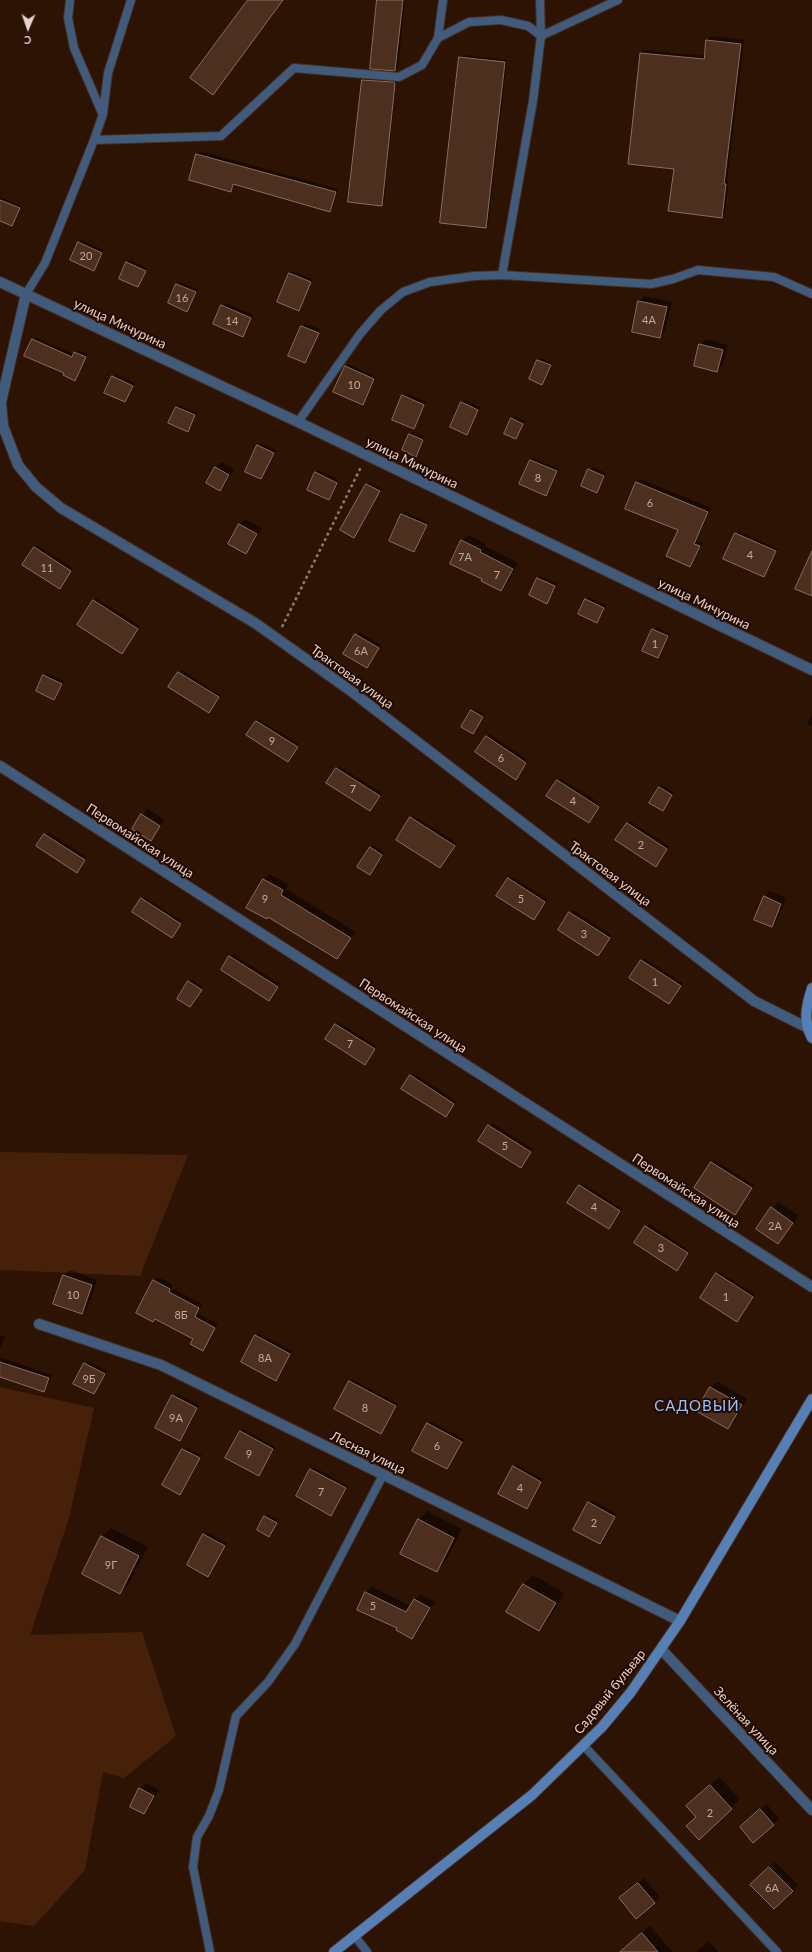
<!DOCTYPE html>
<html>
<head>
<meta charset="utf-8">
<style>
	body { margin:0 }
	#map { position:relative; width:812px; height:1952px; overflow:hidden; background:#2d1304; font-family:Lato,sans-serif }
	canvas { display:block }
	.north { position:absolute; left:8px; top:8px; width:40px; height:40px; -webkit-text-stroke:3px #230900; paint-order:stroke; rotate:182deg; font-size:11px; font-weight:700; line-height:16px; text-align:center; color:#e6d3ca }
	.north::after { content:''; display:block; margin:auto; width:14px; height:18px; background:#e6d3ca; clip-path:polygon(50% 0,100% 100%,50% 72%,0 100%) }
</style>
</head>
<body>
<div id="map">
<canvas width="812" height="1952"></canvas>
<div class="north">С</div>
</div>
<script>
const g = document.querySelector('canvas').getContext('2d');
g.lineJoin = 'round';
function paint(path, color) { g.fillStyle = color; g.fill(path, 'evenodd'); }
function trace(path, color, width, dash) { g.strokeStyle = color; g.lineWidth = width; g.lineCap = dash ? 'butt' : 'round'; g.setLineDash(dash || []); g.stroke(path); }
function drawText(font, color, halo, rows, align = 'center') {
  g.font = font + ' Lato,sans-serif'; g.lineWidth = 4; g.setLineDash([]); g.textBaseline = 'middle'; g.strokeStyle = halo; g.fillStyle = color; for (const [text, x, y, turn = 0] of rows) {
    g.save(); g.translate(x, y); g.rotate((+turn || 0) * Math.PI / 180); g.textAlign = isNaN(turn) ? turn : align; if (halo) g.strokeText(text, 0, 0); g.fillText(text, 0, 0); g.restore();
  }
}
paint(new Path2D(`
	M0 1152 188 1155 140 1276 0 1270Z
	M0 1387 94 1408 69 1518 30 1635 142 1632 176 1736 124 1778 103 1772 85 1870 34 1926 0 1921Z`), '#462008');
paint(new Path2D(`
	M378 0H405L398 67 395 70Z
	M711 36 744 40 727 181H729L725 213 722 217 675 168 640 53 644 50 705 56 707 40Z
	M463 55 507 60 488 224 485 227 460 58Z
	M366 78 396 80 384 202 381 204 363 81Z
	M200 151 338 189 333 208 330 211 235 184 231 191 190 180 197 154Z
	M0 197 21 206 11 225 0 220Z
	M81 240 104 250 94 270 79 243Z
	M130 260 147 268 138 286 127 263Z
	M292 271 313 279 299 310 289 273Z
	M180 282 198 289 187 311 169 303Z
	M645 296 672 302 665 331 659 337 639 301Z
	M225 303 253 315 243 336 214 324Z
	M305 323 321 330 305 362 289 355Z
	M35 337 74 354 78 350 88 354 75 379 65 373 26 355Z
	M706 339 728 345 723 365 717 371 700 345Z
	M541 358 553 363 542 384 530 378Z
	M348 364 376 377 363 403 345 367Z
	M115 374 135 383 125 401 113 377Z
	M406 393 426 402 413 428 403 396Z
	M465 400 480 407 467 434 462 403Z
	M179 405 197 413 187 430 170 423Z
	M514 416 525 421 516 438 512 419Z
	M413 432 425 437 416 456 410 434Z
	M260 443 276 450 261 478 246 471Z
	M533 458 559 469 546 495 520 483Z
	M221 462 234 469 226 484 220 489 215 468Z
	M592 467 606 473 596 492 589 470Z
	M318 470 339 480 329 499 315 473Z
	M640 479 711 508 697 540 703 543 690 566 679 530 636 482Z
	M369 482 382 489 356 534 341 530Z
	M405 512 429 523 414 551 390 540Z
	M245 519 262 528 251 547 245 552 239 525Z
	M738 531 778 549 764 576 736 534Z
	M468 535 486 544 485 546 518 563 507 584 501 590 484 579 462 541Z
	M37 545 73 568 62 585 34 548Z
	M540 576 557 583 547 602 537 579Z
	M588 597 606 605 597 622 586 600Z
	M96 598 140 626 122 653 94 601Z
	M656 627 670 634 658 657 653 630Z
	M359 632 381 645 367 667 356 635Z
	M182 670 220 695 211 709 170 687Z
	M47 673 64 681 54 699 44 676Z
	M474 709 485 715 473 733 472 711Z
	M812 714V726L807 724Z
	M259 719 299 744 291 758 248 735Z
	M489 734 528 760 518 776 486 737Z
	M339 766 382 793 373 807 337 769Z
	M560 778 601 804 591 819 557 780Z
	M662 785 674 792 663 810 659 788Z
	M148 809 165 820 151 839 133 828Z
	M414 816 457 843 440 867 411 818Z
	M630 821 669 846 658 863 617 840Z
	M48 832 87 857 79 869 37 846Z
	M373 845 384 852 372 871 371 848Z
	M269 874 288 884 286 889 356 932 337 958 264 879Z
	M511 876 547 899 534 919 509 879Z
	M770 891 786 898 777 920 771 926 764 897Z
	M144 897 182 921 174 934 141 899Z
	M573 910 611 935 600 952 570 913Z
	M233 954 280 984 269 1000 230 957Z
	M644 958 683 983 672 1000 642 961Z
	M192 979 203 987 190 1006 189 982Z
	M338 1022 377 1046 368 1061 326 1039Z
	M413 1073 456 1101 448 1113 411 1076Z
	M492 1123 533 1149 521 1167 480 1140Z
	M714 1160 754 1185 737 1211 695 1188Z
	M582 1183 622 1209 611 1225 580 1186Z
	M778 1202 799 1216 778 1243 757 1228Z
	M649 1224 689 1250 678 1268 635 1243Z
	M70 1270 97 1280 88 1307 82 1313 64 1276Z
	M719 1272 755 1294 740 1318 716 1274Z
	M158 1277 173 1285 172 1288 202 1304 198 1313 218 1324 203 1349 154 1281Z
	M259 1333 292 1351 278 1377 256 1336Z
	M0 1335 5 1337 0 1349Z
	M0 1357 52 1375 47 1387 44 1391 0 1375Z
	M88 1361 107 1371 94 1393 75 1383Z
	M352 1379 398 1404 381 1433 350 1382Z
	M717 1382 747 1399 734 1422 728 1428 698 1411 711 1387Z
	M176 1393 199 1405 182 1437 156 1427Z
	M430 1421 464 1439 447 1468 428 1424Z
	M243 1429 275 1447 259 1475 241 1432Z
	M186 1447 202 1455 180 1493 163 1484Z
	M516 1464 543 1479 527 1508 513 1467Z
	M314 1467 348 1486 331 1514 311 1470Z
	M592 1500 617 1514 600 1543 589 1503Z
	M427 1511 462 1529 445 1562 436 1571 419 1520Z
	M268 1514 279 1520 269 1536 258 1530Z
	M111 1528 148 1547 129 1584 120 1592 102 1537Z
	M207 1532 227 1543 208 1576 204 1535Z
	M533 1575 564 1593 548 1621 539 1630 508 1612 524 1584Z
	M372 1587 411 1606 420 1594 435 1602 417 1632 412 1638 399 1627 366 1593Z
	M719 1777 740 1799 699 1838 696 1798Z
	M146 1783 159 1790 149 1807 144 1813 140 1789Z
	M767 1804 779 1819 773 1824 747 1822Z
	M775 1862 798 1885 774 1908 752 1885Z
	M644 1878 660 1897 654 1902 626 1893Z
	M650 1926 673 1952H624L623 1951 630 1943Z
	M709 1941 718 1952H696Z`), '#0007');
const building = new Path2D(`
	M248 0H283L213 95 190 78Z
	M377 0H403L395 71 370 69Z
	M706 40 741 44 724 184H726L722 218 668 211 674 169 628 164 640 53 704 59Z
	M459 57 505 62 486 228 440 223Z
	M362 80 394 82 395 84 382 206 348 202Z
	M196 154 336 192 330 212 233 184 231 192 189 180Z
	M0 200 20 208 12 226 0 221Z
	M78 242 102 253 94 271 70 260Z
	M126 262 146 271 138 287 119 279Z
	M289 273 311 282 299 311 277 302Z
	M176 284 196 292 187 312 168 303Z
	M638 301 667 307 660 338 632 332Z
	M221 305 251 318 243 337 213 324Z
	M301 326 319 333 305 363 288 356Z
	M32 339 72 357 74 352 86 357 75 381 63 375 64 373 24 356Z
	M699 344 723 350 717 372 694 366Z
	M537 360 551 365 542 385 529 379Z
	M345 366 374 379 363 405 333 392Z
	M112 376 133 386 125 402 104 393Z
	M402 395 424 405 414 429 392 420Z
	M461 402 478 410 467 435 450 427Z
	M176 407 195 415 188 432 168 423Z
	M511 418 523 424 516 439 504 434Z
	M409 434 423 440 416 457 402 450Z
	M257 445 274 453 261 479 245 472Z
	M530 460 557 471 546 496 519 484Z
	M215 467 229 475 220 491 206 483Z
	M588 469 604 476 597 493 581 486Z
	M315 472 337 483 329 500 307 490Z
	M636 482 708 512 694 544 700 546 690 567 666 556 678 530 625 509Z
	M366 484 380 491 354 538 340 530Z
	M401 514 427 525 414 552 389 541Z
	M239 524 257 534 246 554 228 544Z
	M735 533 776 551 764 577 723 559Z
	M461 540 481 550 480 552 513 569 501 591 481 581 482 579 450 564Z
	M34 547 71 571 60 589 22 565Z
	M812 551V596L795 589Z
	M537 578 555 586 547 604 529 595Z
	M585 599 604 608 597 623 578 614Z
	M93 600 138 629 122 654 77 625Z
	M652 629 668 636 658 658 642 651Z
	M355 634 379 648 367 668 343 654Z
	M178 672 219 697 209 713 168 687Z
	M43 675 62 684 54 700 36 691Z
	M471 710 483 717 473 734 461 727Z
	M256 721 298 747 288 762 246 735Z
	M486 736 526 763 516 780 475 752Z
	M336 768 380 796 370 811 326 783Z
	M557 780 599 807 589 823 546 796Z
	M659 787 672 795 663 811 649 803Z
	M141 814 160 826 151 841 132 829Z
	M410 817 455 846 440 868 396 840Z
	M627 823 667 849 656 867 615 840Z
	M44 834 85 860 77 873 36 846Z
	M370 847 382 855 370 875 357 867Z
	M508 878 545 902 534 920 496 896Z
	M263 879 283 890 281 895 351 938 337 959 268 917 267 919 246 908Z
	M764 896 781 904 772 927 754 920Z
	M141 898 181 924 172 938 132 912Z
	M569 912 610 938 598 956 558 930Z
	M229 956 278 987 269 1001 221 970Z
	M641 960 681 986 669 1004 629 978Z
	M188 981 202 990 190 1007 177 999Z
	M335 1024 375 1049 365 1065 325 1039Z
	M410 1075 454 1104 446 1117 401 1089Z
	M488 1125 531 1152 521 1168 478 1141Z
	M711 1162 752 1188 735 1215 694 1188Z
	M579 1185 620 1211 609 1229 567 1203Z
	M771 1207 793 1223 778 1244 756 1229Z
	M645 1226 688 1253 677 1271 634 1243Z
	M716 1273 753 1297 737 1322 700 1298Z
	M63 1275 92 1285 82 1314 53 1304Z
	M153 1280 170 1289 169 1292 199 1308 195 1317 215 1328 203 1351 190 1344 193 1339 155 1319 153 1322 136 1313Z
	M255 1335 290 1354 276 1381 241 1362Z
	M0 1362 49 1378 44 1392 0 1377Z
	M84 1363 105 1374 94 1394 73 1384Z
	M349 1381 396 1406 381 1434 334 1409Z
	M710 1387 742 1405 728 1429 696 1411Z
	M172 1395 197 1408 180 1441 155 1428Z
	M427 1423 462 1442 447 1469 412 1451Z
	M240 1431 273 1449 259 1476 225 1458Z
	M182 1449 200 1458 180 1495 162 1485Z
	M513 1466 541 1482 527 1509 498 1494Z
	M310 1469 346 1488 331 1516 296 1496Z
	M588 1502 615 1517 600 1544 573 1530Z
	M264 1516 277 1523 269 1537 257 1530Z
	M418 1519 454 1538 437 1572 400 1554Z
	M203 1534 225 1546 208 1577 187 1565Z
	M101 1536 139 1556 120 1594 82 1574Z
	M523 1584 556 1603 539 1631 506 1612Z
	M365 1592 406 1612 414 1599 430 1608 412 1639 396 1630 397 1628 357 1610Z
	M710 1785 732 1809 699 1840 686 1826 696 1817 686 1806Z
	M139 1788 154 1796 144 1814 130 1807Z
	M760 1809 774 1825 753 1843 740 1827Z
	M769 1867 793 1891 774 1909 750 1885Z
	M638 1883 655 1903 636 1919 619 1898Z
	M642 1933 658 1952H620Z`);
paint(building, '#4d2f20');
trace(building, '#8e6c5b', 1);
const lane = new Path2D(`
	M70 0 68 18 74 48 102 113
	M438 38 469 22 501 20 528 26 541 36 618 0
	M94 140 221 136 294 68 399 77 422 65 438 38 443 0
	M502 275 533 101 541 36 540 0
	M26 294 45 263 94 140 103 114 108 73 131 0
	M298 422 360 334 381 310 403 292 430 282 474 276 502 275 651 284 673 279 698 270 774 277 812 294
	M584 1746 777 1952
	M354 1935 367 1952
	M210 1952 193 1867 197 1837 209 1816 219 1790 236 1716 268 1682 295 1644 383 1475`);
const street = new Path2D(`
	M0 282 298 422 812 670
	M26 294 1 402 3 426 18 465 36 487 61 508 255 623 351 691 754 1001 806 1027
	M0 766 812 1287
	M39 1324 161 1365 680 1621
	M661 1649 812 1810`);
const secondary = new Path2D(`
	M812 988C806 1006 803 1021 812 1038
	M334 1952 532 1795 602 1727 631 1692 680 1621 812 1399`);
trace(lane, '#472e20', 10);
trace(street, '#472e20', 12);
trace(secondary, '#472e20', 12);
trace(new Path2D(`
	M282 627 361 467`), '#907a6e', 2.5, [3, 3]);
trace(lane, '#415b7c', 8);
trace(street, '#415b7c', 10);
trace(secondary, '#557fb5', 10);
drawText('11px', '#c0aaa0', null, [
	["20",86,256],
	["16",182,298],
	["4А",649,320],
	["14",232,321],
	["10",354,385],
	["8",538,478],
	["6",650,503],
	["4",750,555],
	["7А",465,557],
	["11",47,568],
	["7",497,575],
	["1",655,644],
	["6А",361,651],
	["9",272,741],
	["6",501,758],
	["7",353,789],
	["4",573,801],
	["2",641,845],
	["9",265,899],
	["5",521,899],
	["3",584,934],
	["1",655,982],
	["7",350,1044],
	["5",505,1146],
	["4",594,1207],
	["2А",775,1226],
	["3",661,1248],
	["10",73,1295],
	["1",726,1297],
	["8Б",181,1315],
	["8А",265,1358],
	["9Б",89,1379],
	["8",365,1408],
	["9А",176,1418],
	["6",437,1446],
	["9",249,1454],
	["4",520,1488],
	["7",321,1492],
	["2",594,1523],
	["9Г",111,1565],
	["5",373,1606],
	["2",710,1813],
	["6А",772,1888]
]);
drawText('13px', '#e6d3ca', '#230900', [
	["улица Мичурина",120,324,25],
	["улица Мичурина",412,463,26],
	["улица Мичурина",704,604,26],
	["Трактовая улица",352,677,36],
	["Первомайская улица",140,841,33],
	["Трактовая улица",610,874,37],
	["Первомайская улица",413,1016,33],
	["Первомайская улица",686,1191,33],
	["Лесная улица",368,1453,26],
	["Садовый бульвар",610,1692,-51],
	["Зелёная улица",746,1721,47]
]);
g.letterSpacing = '1px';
drawText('15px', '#93c1fe', '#230900', [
	["САДОВЫЙ",697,1406]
]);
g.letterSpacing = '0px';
</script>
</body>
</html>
